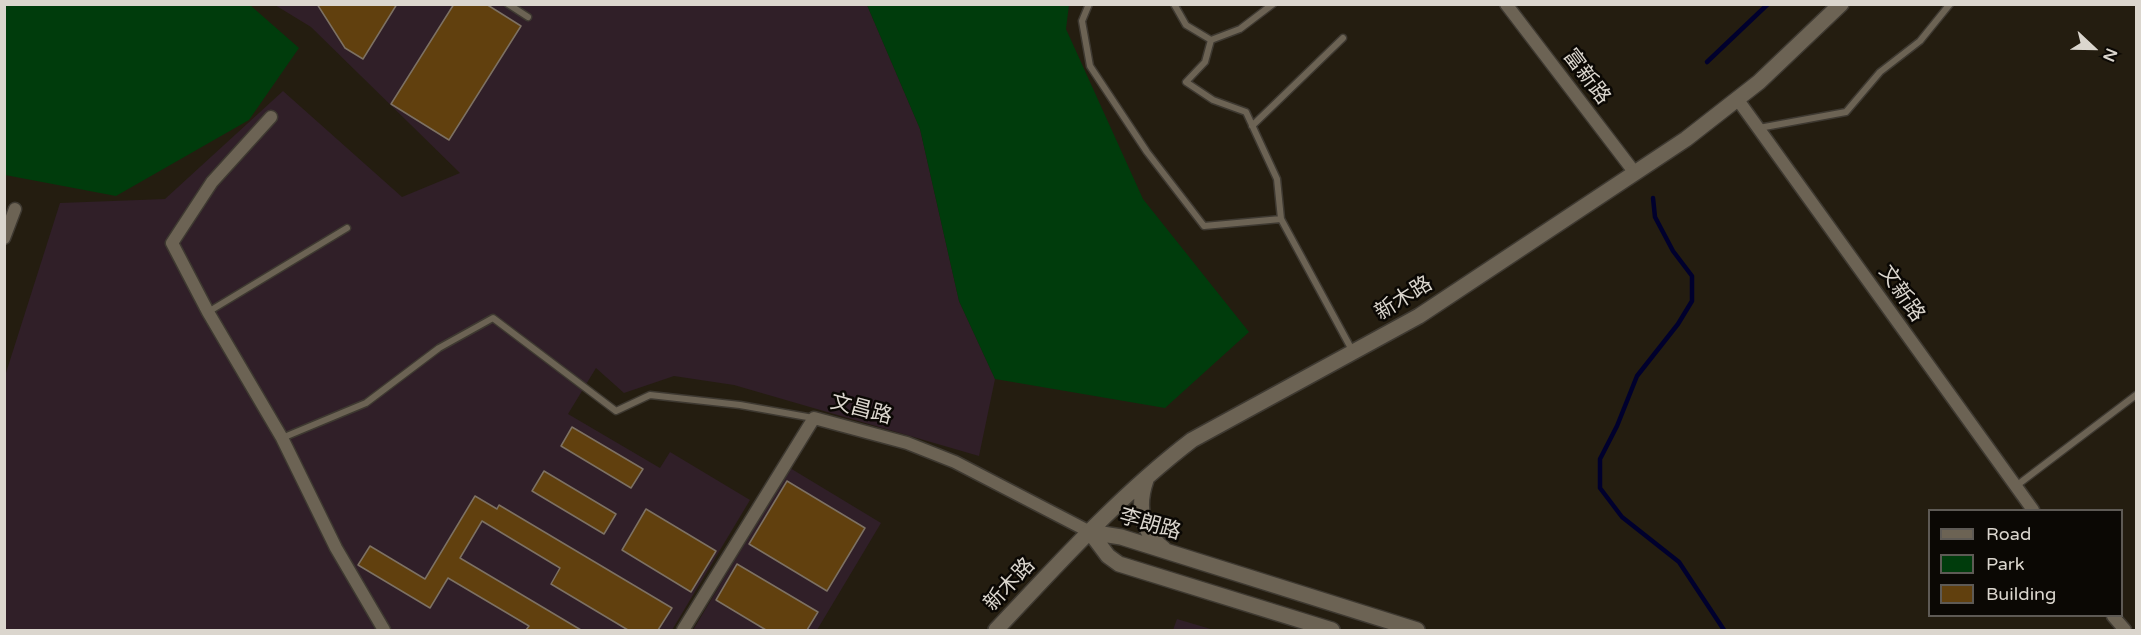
<!DOCTYPE html>
<html>
<head>
<meta charset="utf-8">
<style>
	body { margin:0 }
	#map { position:relative; width:2141px; height:635px; overflow:hidden; background:#241d10; font-family:"Varela Round",sans-serif }
	canvas { display:block }
	.frame { position:absolute; inset:0; border:6px solid #dbd6ce; pointer-events:none }
	.legend { position:absolute; left:1928px; top:509px; width:195px; height:108px; box-sizing:border-box; background:#0b0804; border:2px solid #5e5a55; margin:0; padding:8px 10px; list-style:none; font-size:18px; color:#dbd6ce }
	.legend li { display:flex; align-items:center; gap:12px; height:30px }
	.legend b { width:30px; border:2px solid #5e5a55 }
	.north { position:absolute; left:2063px; top:18px; width:60px; height:60px; -webkit-text-stroke:4px #0b0804; paint-order:stroke; rotate:112deg; font-size:16px; font-weight:700; line-height:24px; text-align:center; color:#dbd6ce }
	.north::after { content:''; display:block; margin:auto; width:21px; height:27px; background:#dbd6ce; clip-path:polygon(50% 0,100% 100%,50% 72%,0 100%) }
</style>
</head>
<body>
<div id="map">
<canvas width="2141" height="635"></canvas>
<div class="frame"></div>
<ul class="legend">
<li><b style="height:8px;background:#6c6354"></b>Road</li>
<li><b style="height:16px;background:#003c0c"></b>Park</li>
<li><b style="height:16px;background:#61400e"></b>Building</li>
</ul>
<div class="north">N</div>
</div>
<script>
const g = document.querySelector('canvas').getContext('2d');
g.lineJoin = 'round';
function paint(path, color) { g.fillStyle = color; g.fill(path, 'evenodd'); }
function trace(path, color, width, dash) { g.strokeStyle = color; g.lineWidth = width; g.lineCap = dash ? 'butt' : 'round'; g.setLineDash(dash || []); g.stroke(path); }
function drawText(font, color, halo, rows, align = 'center') {
  g.font = font + ' "Varela Round","Noto Sans SC",sans-serif'; g.lineWidth = 5; g.setLineDash([]); g.textBaseline = 'middle'; g.strokeStyle = halo; g.fillStyle = color; for (const [text, x, y, turn = 0] of rows) {
    g.save(); g.translate(x, y); g.rotate((+turn || 0) * Math.PI / 180); g.textAlign = isNaN(turn) ? turn : align; if (halo) g.strokeText(text, 0, 0); g.fillText(text, 0, 0); g.restore();
  }
}
paint(new Path2D(`
	M275 5H867L920 129 959 301 995 379 979 456 734 385 674 376 624 393 596 368 568 414 660 468 670 452 750 500 672 630H5V376L60 203 165 199 283 91 402 197 460 173 311 27Z
	M790 468 881 523 817 630H693Z
	M1177 619 1214 630H1173Z`), '#301f28');
paint(new Path2D(`
	M4 5H250L299 48 249 120 116 196 5 175Z
	M867 5H1069L1066 29 1143 199 1249 332 1165 408 995 379 959 301 920 129Z`), '#003c0c');
trace(new Path2D(`
	M1707 62 1768 4
	M1653 198 1655 217 1673 251 1692 276V301L1678 324 1637 376 1617 426 1600 459V488L1622 517 1679 562 1724 630`), '#00002d', 4.5);
const building = new Path2D(`
	M317 4H397L363 59 345 48Z
	M454 4H486L521 26 449 140 391 104Z
	M572 427 643 469 631 488 561 446Z
	M544 471 616 514 604 534 532 491Z
	M787 481 865 528 827 591 749 544Z
	M475 496 497 509 499 505 672 608 658 630H628L551 584 560 568 482 521 460 558 581 630H526L529 626 448 578 430 608 358 565 370 546 425 579Z
	M646 509 716 551 691 592 622 550Z
	M737 564 818 612 807 630H766L716 600Z`);
paint(building, '#61400e');
trace(building, '#7d7163', 1.5);
const service = new Path2D(`
	M508 4 528 17
	M1089 4 1082 21 1090 66 1147 152 1204 226 1281 219 1352 350
	M1174 4 1186 25 1211 40 1205 62 1186 82 1213 100 1246 112 1277 179 1281 219
	M1211 40 1240 29 1273 4
	M1252 126 1343 38
	M1759 128 1846 112 1880 72 1920 41 1950 4
	M208 312 347 228
	M282 438 366 403 439 348 493 318 616 411 650 395 740 405 813 418
	M2016 486 2136 395`);
const minor = new Path2D(`
	M1506 4 1635 173
	M1738 100 2033 510
	M271 117 212 182 172 243 208 312 282 438 336 548 384 630
	M4 238 15 209
	M2113 616 2125 630
	M683 630 814 418 907 443 955 462 1090 532`);
const tertiary = new Path2D(`
	M1146 480C1137 506 1141 531 1164 549
	M1090 532 1121 537 1417 630
	M1090 532 1108 556 1119 564 1332 630
	M996 630C1058 564 1120 495 1192 440L1419 316 1686 139 1759 82 1841 4`);
trace(service, '#3e3931', 9);
trace(minor, '#3e3931', 15);
trace(tertiary, '#3e3931', 18);
trace(service, '#6c6354', 6);
trace(minor, '#6c6354', 12);
trace(tertiary, '#6c6354', 15);
drawText('21px', '#dbd6ce', '#0b0804', [
	["富新路",1586,77,53],
	["文新路",1901,294,55],
	["新木路",1404,299,-32],
	["文昌路",861,410,15],
	["李朗路",1150,525,16],
	["新木路",1010,585,-47]
]);
</script>
</body>
</html>
